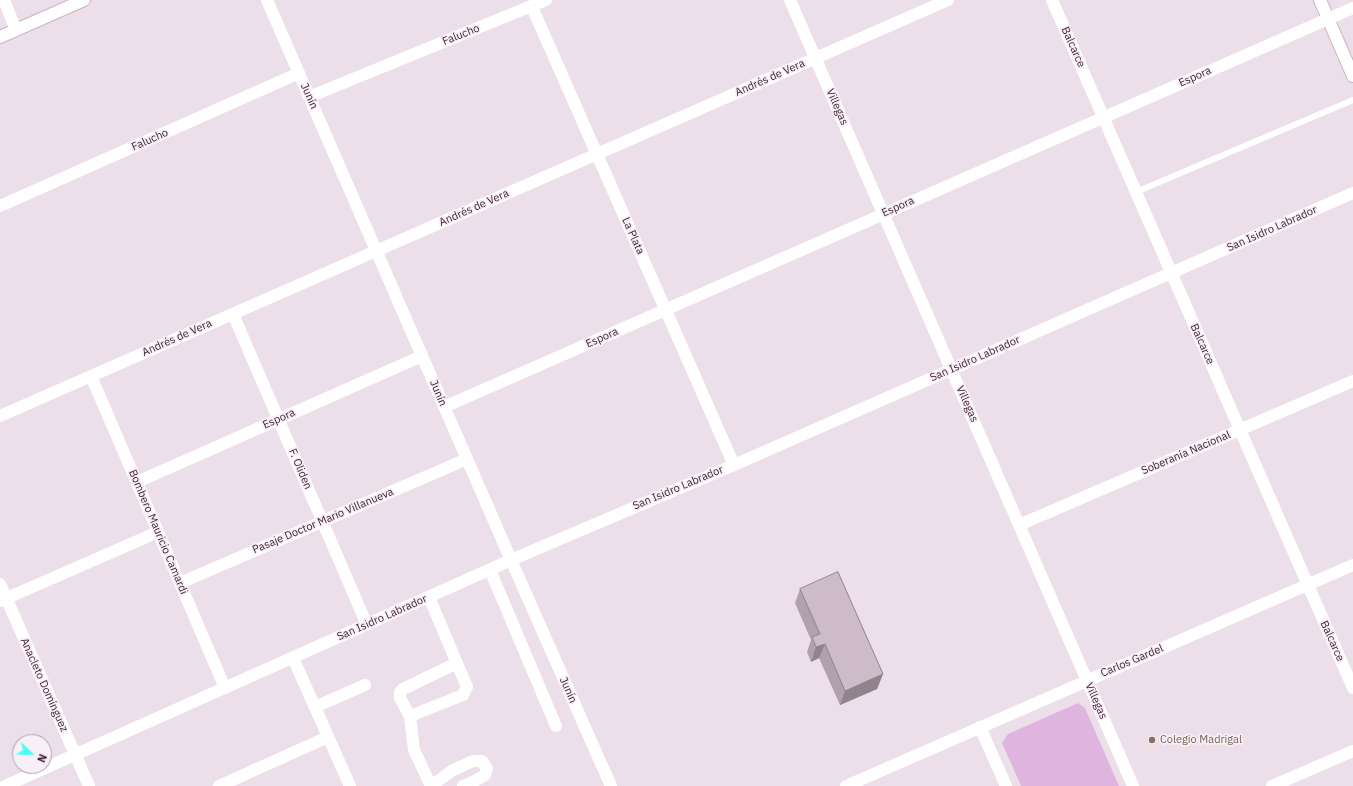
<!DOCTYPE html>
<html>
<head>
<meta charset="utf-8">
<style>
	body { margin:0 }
	#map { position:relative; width:1353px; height:786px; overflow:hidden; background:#ecdfe9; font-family:"IBM Plex Sans",sans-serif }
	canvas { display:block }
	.north { position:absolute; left:12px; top:734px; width:40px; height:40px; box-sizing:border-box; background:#f9f0f7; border:1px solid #af9ca7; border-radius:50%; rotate:113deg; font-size:11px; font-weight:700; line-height:16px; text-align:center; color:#3f1e30 }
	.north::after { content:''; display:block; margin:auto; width:14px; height:18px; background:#4bfff7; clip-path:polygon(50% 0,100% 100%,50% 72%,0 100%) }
</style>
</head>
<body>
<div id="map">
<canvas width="1353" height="786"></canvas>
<div class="north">N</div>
</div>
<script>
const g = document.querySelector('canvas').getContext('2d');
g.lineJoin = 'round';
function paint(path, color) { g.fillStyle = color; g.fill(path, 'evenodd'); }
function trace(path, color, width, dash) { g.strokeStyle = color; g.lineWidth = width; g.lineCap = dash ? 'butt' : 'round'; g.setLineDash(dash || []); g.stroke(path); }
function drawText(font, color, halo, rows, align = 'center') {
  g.font = font + ' "IBM Plex Sans",sans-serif'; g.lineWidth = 3.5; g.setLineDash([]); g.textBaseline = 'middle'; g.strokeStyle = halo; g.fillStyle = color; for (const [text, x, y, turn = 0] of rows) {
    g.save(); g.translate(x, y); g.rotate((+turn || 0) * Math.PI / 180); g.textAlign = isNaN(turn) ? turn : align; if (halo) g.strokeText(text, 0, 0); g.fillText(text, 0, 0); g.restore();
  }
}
paint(new Path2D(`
	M1078 703 1085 708 1119 786H1021L1002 743 1008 734Z`), '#dfb5e0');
const secondary = new Path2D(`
	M1320 0 1353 76
	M0 37 84 0`);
trace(secondary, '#cdb1c4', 14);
trace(new Path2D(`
	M1136 192 1353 100`), '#fff', 6);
trace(new Path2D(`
	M4 0 16 30
	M267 0 511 560 611 786
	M790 0 1133 786
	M1052 0 1353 688
	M532 7 734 465
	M309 97 546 0
	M0 206 299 73
	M233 314 367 625
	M91 376 225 688
	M444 407 1353 8
	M0 416 948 0
	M137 482 422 356
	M1019 525 1353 381
	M490 570 556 726
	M180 583 467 459
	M0 584 89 786
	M0 601 158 532
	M293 658 350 786
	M315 707 365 685
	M410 716 463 695 467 687 429 597
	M980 727 1006 786
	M5 786 511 560 734 465 1353 193
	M219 786 328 737
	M431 786 414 750 410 716 400 698V692L403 689 457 663
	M431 786 453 770 473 761H482L487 769 485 775 475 781 463 786
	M846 786 1353 565
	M1272 786 1353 751`), '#fff', 12);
trace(secondary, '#fff', 12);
paint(new Path2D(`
	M800 589 883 674 877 689 840 705 819 658 811 662 807 652 811 640 795 603Z`), '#b0a1ac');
paint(new Path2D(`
	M825 644 819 658 811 662 816 647Z
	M883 674 877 689 840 705 845 691Z`), '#90838c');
const building = new Path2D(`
	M838 572 883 674 845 691 825 644 816 647 812 637 820 634 800 589Z`);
paint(building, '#cdbbc8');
trace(building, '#90838c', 1);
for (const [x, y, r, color] of [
	[1152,740,4,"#8d6e63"]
]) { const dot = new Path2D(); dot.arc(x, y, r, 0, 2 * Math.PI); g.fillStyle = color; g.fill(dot); trace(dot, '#f9f0f7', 1.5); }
drawText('11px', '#3f1e30', '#f9f0f7', [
	["Falucho",461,35,-22],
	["Balcarce",1073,47,66],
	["Espora",1195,77,-24],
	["Andrés de Vera",770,78,-24],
	["Junín",309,96,66],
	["Villegas",837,107,66],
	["Falucho",150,140,-24],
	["Espora",898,207,-24],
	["Andrés de Vera",474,208,-24],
	["San Isidro Labrador",1272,229,-24],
	["La Plata",633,236,66],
	["Andrés de Vera",177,338,-24],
	["Espora",602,338,-24],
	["Balcarce",1202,344,66],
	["San Isidro Labrador",975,359,-24],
	["Junín",438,393,67],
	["Villegas",967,404,66],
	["Espora",279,419,-24],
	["Soberanía Nacional",1186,453,-23],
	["F. Oliden",300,469,67],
	["San Isidro Labrador",678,488,-23],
	["Pasaje Doctor Mario Villanueva",323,521,-23],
	["Bombero Mauricio Camardi",158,532,67],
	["San Isidro Labrador",382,618,-24],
	["Balcarce",1332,641,66],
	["Carlos Gardel",1132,661,-23],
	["Anacleto Domínguez",44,685,66],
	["Junín",568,690,66],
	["Villegas",1096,701,66]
]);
drawText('11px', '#785e54', '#f9f0f7', [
	["Colegio Madrigal",1160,740]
], 'left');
</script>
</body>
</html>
